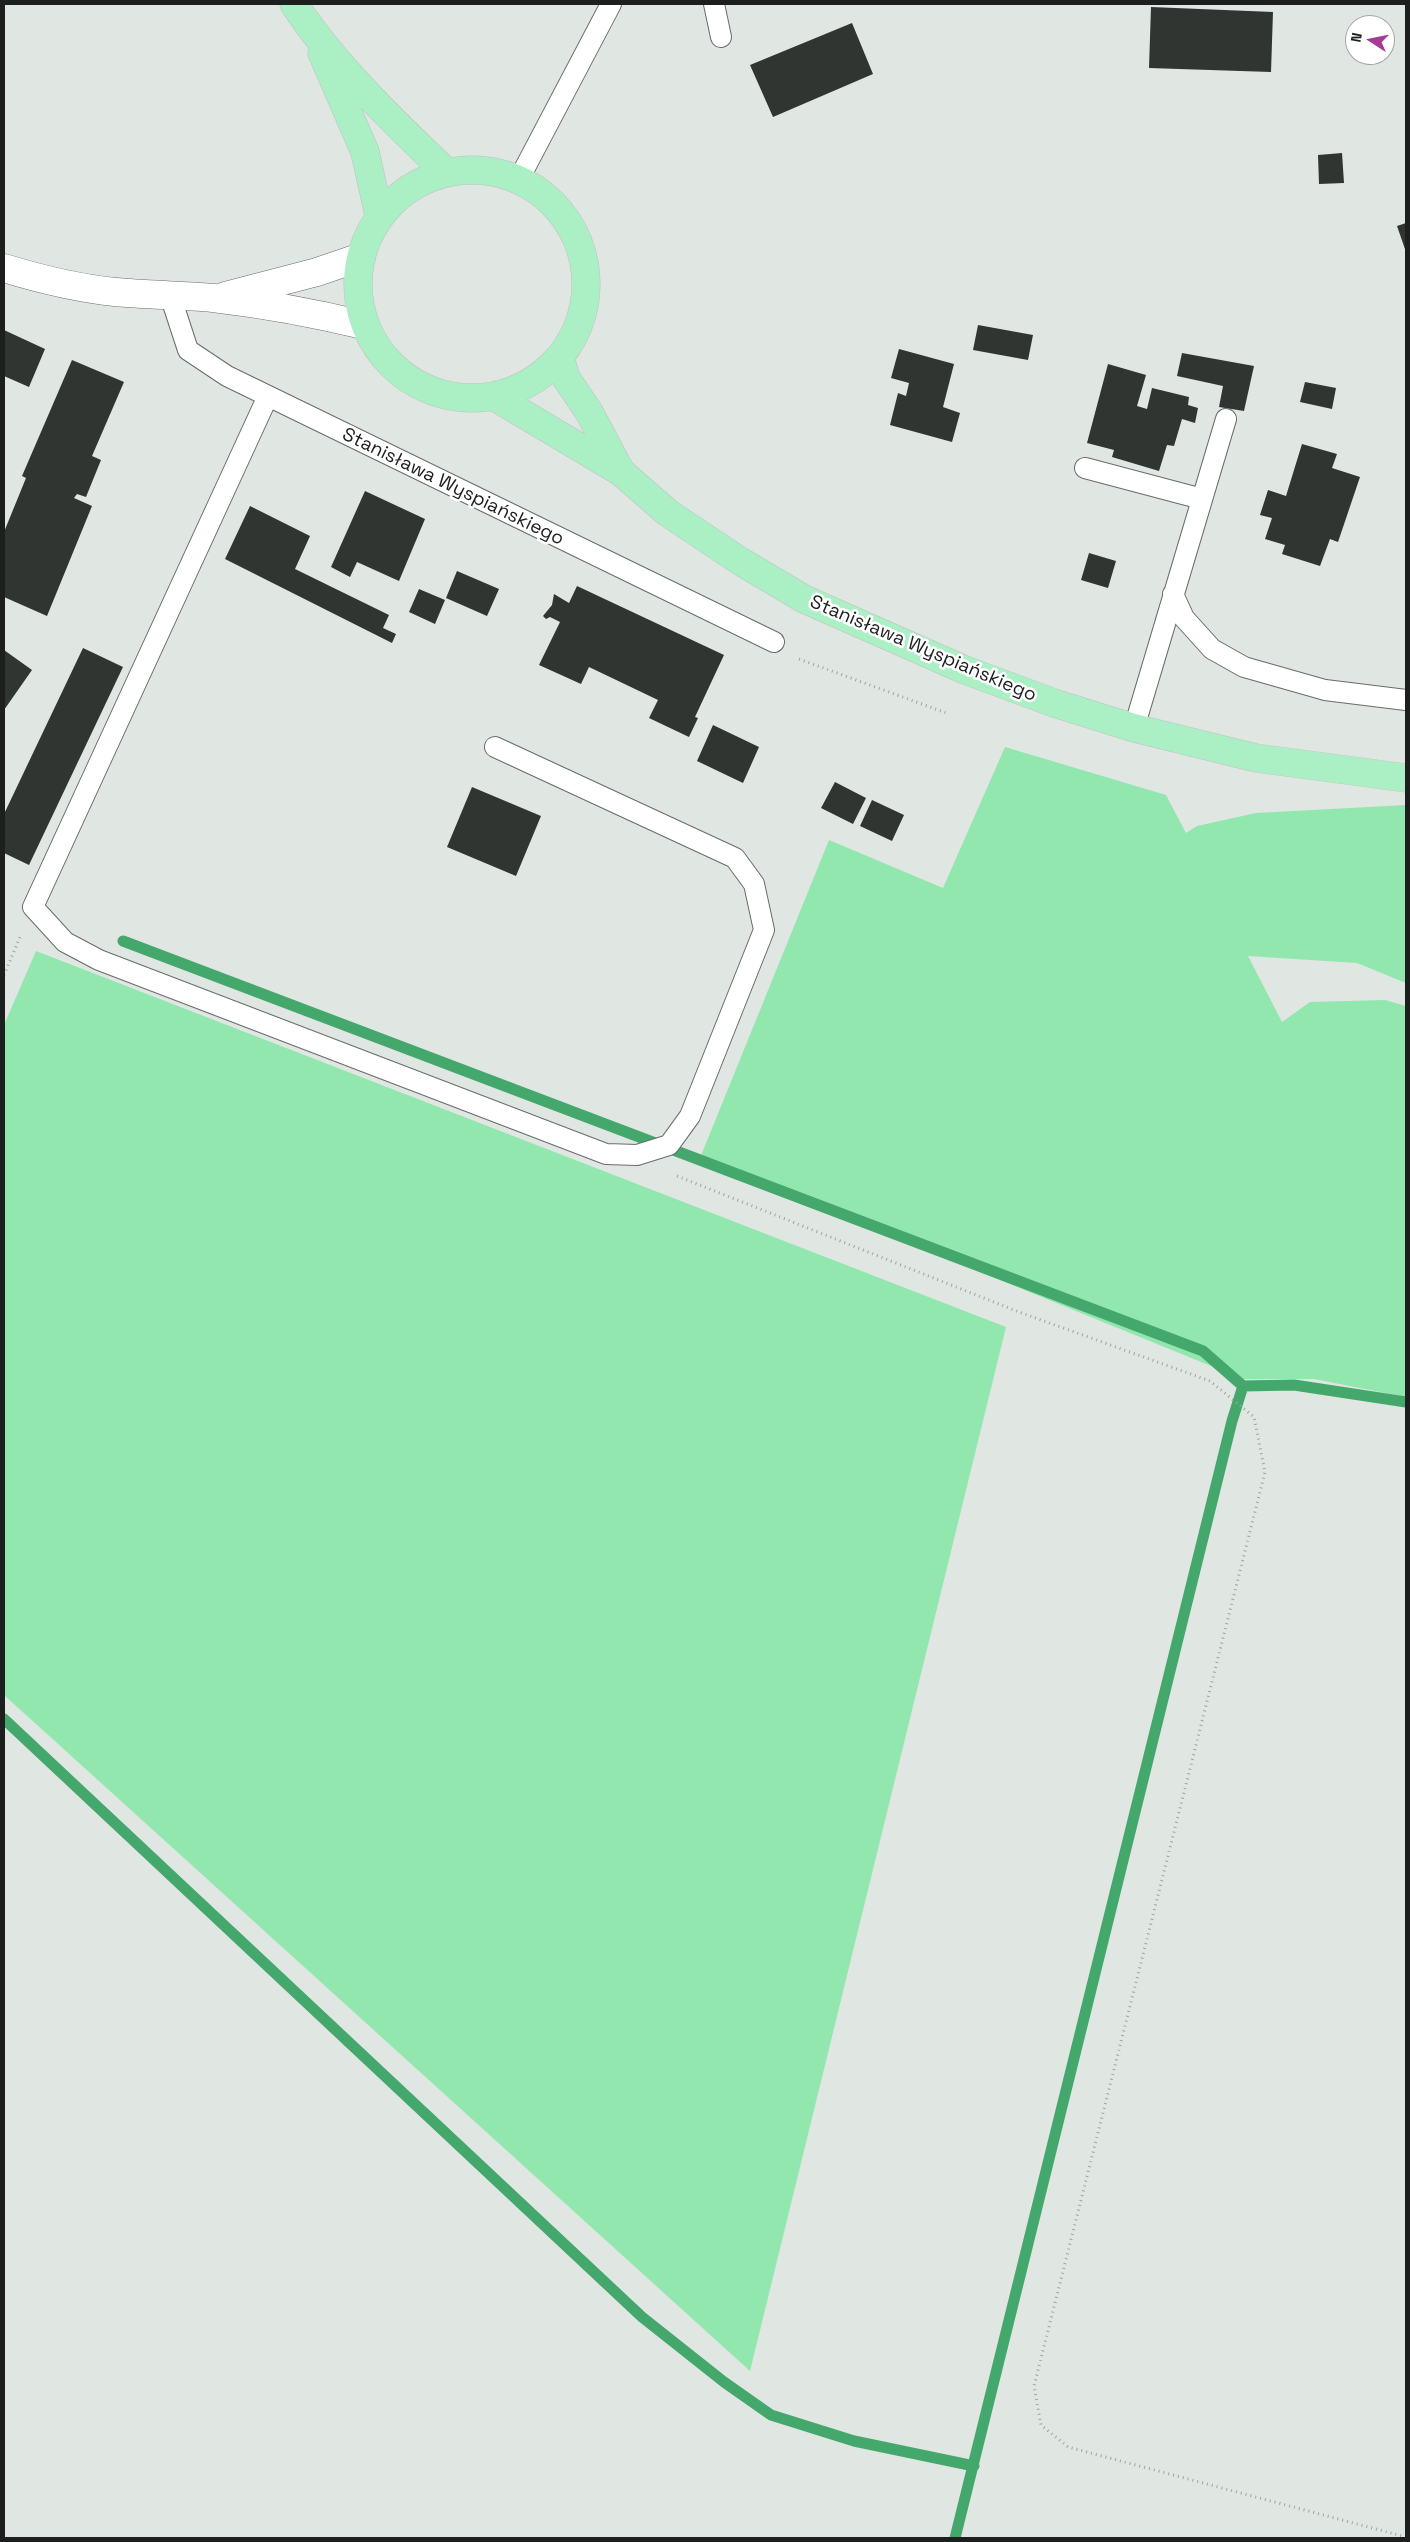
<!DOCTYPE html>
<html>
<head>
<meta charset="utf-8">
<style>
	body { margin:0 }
	#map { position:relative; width:1410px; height:2542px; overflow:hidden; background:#e0e6e2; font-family:"Space Grotesk",sans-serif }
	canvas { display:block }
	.frame { position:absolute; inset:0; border:5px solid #1d1f1e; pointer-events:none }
	.north { position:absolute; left:1345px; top:15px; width:50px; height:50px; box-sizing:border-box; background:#fff; border:1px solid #a5a5a5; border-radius:50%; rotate:281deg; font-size:14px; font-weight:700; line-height:20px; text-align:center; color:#1d1f1e }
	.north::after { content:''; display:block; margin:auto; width:18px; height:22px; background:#a83a97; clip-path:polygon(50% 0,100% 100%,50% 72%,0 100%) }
</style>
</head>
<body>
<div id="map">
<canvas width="1410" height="2542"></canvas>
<div class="frame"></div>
<div class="north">N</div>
</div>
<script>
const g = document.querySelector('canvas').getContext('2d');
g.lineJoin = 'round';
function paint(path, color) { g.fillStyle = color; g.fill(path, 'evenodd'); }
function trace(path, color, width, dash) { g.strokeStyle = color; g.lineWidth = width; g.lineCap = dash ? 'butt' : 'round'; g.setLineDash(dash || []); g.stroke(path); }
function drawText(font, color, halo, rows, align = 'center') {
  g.font = font + ' "Space Grotesk",sans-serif'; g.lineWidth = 5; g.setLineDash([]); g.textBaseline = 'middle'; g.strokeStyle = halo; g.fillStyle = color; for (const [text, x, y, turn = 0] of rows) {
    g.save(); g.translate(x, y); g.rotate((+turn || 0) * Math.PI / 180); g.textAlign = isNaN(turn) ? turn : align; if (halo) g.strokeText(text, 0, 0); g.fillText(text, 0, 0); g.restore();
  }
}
paint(new Path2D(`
	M1005 747 1166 795 1186 833 1197 826 1256 813 1406 805V983L1357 963 1248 956 1282 1022 1310 1002 1385 1000 1406 1006V1397L1314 1379H1243L700 1158 829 840 943 888Z
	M36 951 1006 1327 750 2371 4 1695V1025Z`), '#92e7af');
trace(new Path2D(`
	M123 941 1203 1351 1243 1386 1232 1421 955 2538
	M1243 1386 1294 1385 1406 1402
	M4 1719 642 2317 724 2382 771 2415 854 2441 974 2466`), '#44a76c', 11);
paint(new Path2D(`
	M1151 7 1273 12 1271 72 1149 68Z
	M852 23 873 74 773 117 750 65Z
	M1342 153 1344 183 1319 184 1318 155Z
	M1406 223V252L1397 226Z
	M978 325 1033 335 1028 360 973 350Z
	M4 330 45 349 29 387 4 376Z
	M899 349 954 364 943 407 960 413 952 442 890 425 898 393 906 396 909 383 891 378Z
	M1182 353 1254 366 1244 411 1219 407 1223 386 1177 376Z
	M72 360 124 382 92 456 101 460 86 497 77 494 74 498 92 506 47 616 4 597V532L26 478 22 476Z
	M1108 364 1146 375 1137 406 1147 409 1152 388 1189 397 1188 405 1198 408 1195 423 1182 419 1174 446 1167 445 1159 471 1112 457 1114 450 1087 443Z
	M1305 382 1336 388 1332 409 1300 402Z
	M1302 444 1337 454 1332 468 1360 477 1338 542 1330 539 1320 566 1282 554 1285 545 1265 539 1272 518 1260 515 1268 490 1286 496Z
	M365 491 425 519 399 581 357 562 350 577 331 567Z
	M250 506 310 536 295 569 389 615 383 628 396 634 392 643 225 559Z
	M1089 553 1116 561 1108 588 1081 580Z
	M457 571 499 589 487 616 446 598Z
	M577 586 724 655 695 717 698 718 689 737 649 718 658 700 589 667 581 684 539 665 560 622 550 617 546 619 543 616 552 605 554 594 569 603Z
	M419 589 445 600 435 624 409 612Z
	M83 648 123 667 29 865 4 853V814Z
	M4 650 32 670 4 710Z
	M713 725 759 747 743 783 697 761Z
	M835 782 866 798 853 824 821 808Z
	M472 787 541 816 516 876 447 847Z
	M872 800 904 815 892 841 860 826Z`), '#303532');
const lane = new Path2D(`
	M714 4 721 37
	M519 179 611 4
	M170 295 188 350 227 376 774 642
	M268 396 33 907 65 942 99 960 606 1154 637 1155 669 1145 690 1116 764 930 754 884 735 858 495 747
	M1085 468 1202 499
	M1173 594 1184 618 1212 649 1244 667 1325 690 1406 700
	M1134 728 1226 419`);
const secondary = new Path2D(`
	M4 268C40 279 77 288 115 292 148 295 181 295 213 298 264 304 314 313 363 325
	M225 296 317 272 361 257`);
const primary = new Path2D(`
	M294 4C335 66 392 120 446 172
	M322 53 365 152 379 215
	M358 284a114 114 0 1 1 228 0a114 114 0 1 1-228 0Z
	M560 358 566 378 589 412 621 472
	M495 397 621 472 668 513 740 561 804 599 965 670 1054 703 1134 728 1256 758 1406 778`);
trace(lane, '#676d69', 22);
trace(secondary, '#676d69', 29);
trace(primary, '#c0c0c0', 29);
trace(new Path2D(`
	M799 659 949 714
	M4 975 20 937
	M677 1176 1019 1312 1210 1381 1254 1417 1265 1472 1034 2386 1041 2425 1068 2447 1406 2537`), '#a0a4a1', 3, [1, 4]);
trace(lane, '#fff', 20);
trace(secondary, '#fff', 28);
trace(primary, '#abefc5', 28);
drawText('19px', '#1d1f1e', '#fff', [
	["Stanisława Wyspiańskiego",453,487,26],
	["Stanisława Wyspiańskiego",923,649,23]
]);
</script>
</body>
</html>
